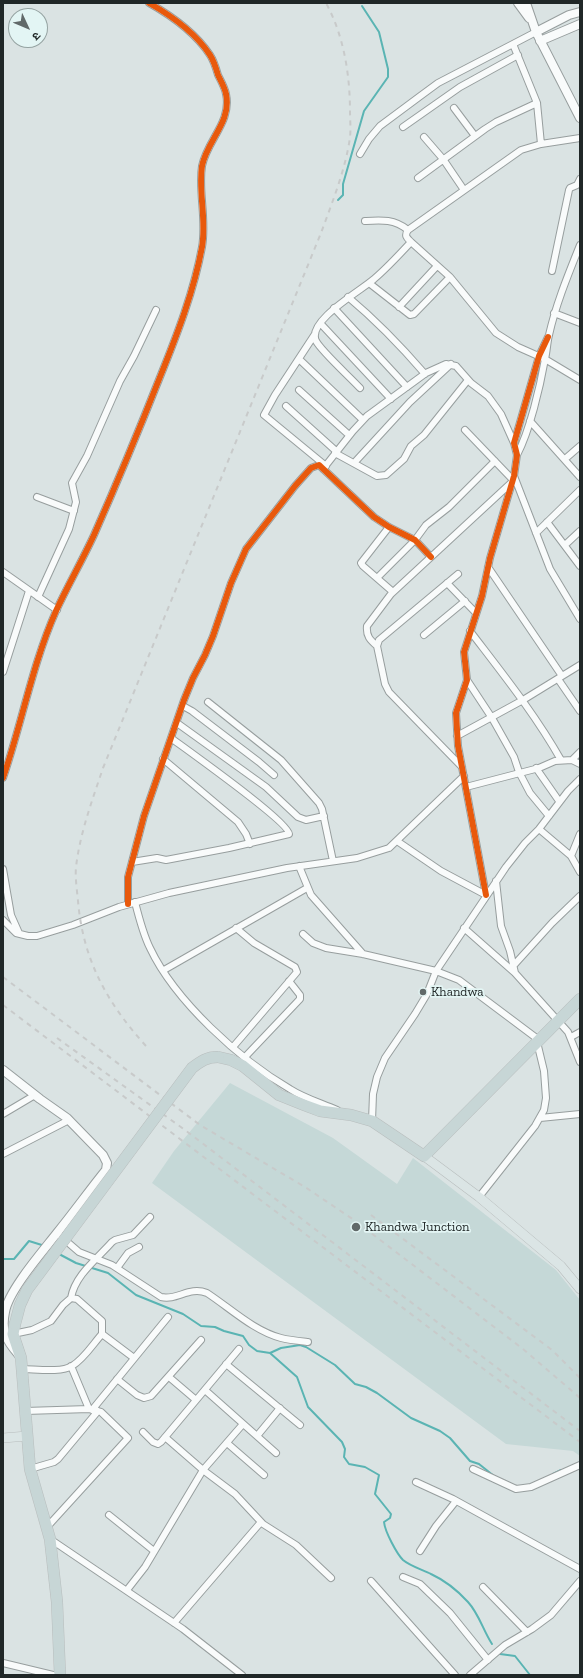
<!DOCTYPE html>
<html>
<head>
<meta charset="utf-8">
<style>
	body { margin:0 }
	#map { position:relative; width:583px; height:1678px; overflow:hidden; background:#dae3e3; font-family:"Zilla Slab","Noto Sans Devanagari",serif }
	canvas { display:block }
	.frame { position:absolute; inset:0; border:4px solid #202727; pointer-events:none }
	.north { position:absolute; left:8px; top:8px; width:40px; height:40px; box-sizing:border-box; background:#e3f5f4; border:1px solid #95a3a2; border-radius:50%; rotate:134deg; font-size:11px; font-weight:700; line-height:16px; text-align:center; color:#202727 }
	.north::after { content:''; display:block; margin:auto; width:14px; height:18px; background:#616969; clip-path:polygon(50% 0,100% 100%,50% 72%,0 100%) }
</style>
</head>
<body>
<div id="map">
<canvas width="583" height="1678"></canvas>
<div class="frame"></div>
<div class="north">उ</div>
</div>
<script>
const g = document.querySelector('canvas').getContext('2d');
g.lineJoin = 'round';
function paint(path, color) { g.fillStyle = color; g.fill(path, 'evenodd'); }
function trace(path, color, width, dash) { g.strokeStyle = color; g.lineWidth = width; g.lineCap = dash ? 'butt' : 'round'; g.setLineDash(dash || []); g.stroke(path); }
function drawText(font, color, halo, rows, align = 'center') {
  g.font = font + ' "Zilla Slab",serif'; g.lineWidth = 3.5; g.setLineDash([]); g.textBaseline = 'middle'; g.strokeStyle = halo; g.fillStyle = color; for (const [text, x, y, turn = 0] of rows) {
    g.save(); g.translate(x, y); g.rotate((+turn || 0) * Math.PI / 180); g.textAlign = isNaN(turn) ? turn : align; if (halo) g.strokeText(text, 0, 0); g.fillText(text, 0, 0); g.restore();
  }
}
paint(new Path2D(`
	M230 1083 333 1138 397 1184 413 1158 556 1270 580 1300V1456L573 1451 506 1444 152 1183 174 1151Z`), '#c5d8d7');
trace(new Path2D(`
	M338 200 343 195V184L364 111 388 77V69L379 32 362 6
	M59 1254 76 1263 108 1273 136 1295 183 1314 201 1326 215 1327 224 1331 243 1336 249 1345 257 1351 270 1353 297 1377 308 1407 342 1442 345 1449 344 1457 349 1464 365 1467 379 1475 375 1494 391 1514 390 1518 384 1522C385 1532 397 1554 403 1560 410 1566 423 1570 431 1574 444 1580 458 1591 468 1602 479 1614 483 1630 492 1644
	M3 1259H14L29 1241 45 1246
	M270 1353 281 1348 300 1345 306 1347 335 1365 355 1384 366 1387 377 1393 411 1418 440 1431 450 1438 470 1461 479 1464 494 1476
	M553 1474 561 1470
	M500 1654 515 1656 530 1675`), '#5ab4b3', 2);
const street = new Path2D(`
	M513 44 537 103 541 144
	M454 108 475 136
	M403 127 460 87 518 55
	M424 137 443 159 464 190
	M580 138 541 144 521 150 408 230C404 236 407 238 411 242L450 277 496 333 518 347 545 359 580 380
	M360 154 369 139 380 126 419 97 438 83 536 32
	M418 178 485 129 496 122 537 103
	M365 221C382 220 394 219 408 230
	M552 271 569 190 570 188 577 185 580 179
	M369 283 410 315 414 314 450 277
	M348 297C378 322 400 345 425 374
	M399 307 437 266
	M334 308 407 387
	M554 313 580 323
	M321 324 391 399
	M315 334 275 395 264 415 326 466
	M299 359 363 420
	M360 388C350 377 322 352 316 341 306 321 362 290 374 279 387 268 399 255 411 242
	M299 390 349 435
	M286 406 336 451
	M530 421 580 477
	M465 430 513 480
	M335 453 377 476 386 475 404 459 411 446 424 435 468 380
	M517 455C530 430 540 387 545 359 547 351 547 343 549 335 556 304 568 275 580 245
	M565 459 580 446
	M354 463 410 402 451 364
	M323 469 353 431 367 416 426 373 446 364 456 366 471 383 488 396 501 414 514 443
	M514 476 550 569 580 619
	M37 497 74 511
	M547 522 580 566
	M389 527 361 563 363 566 393 592
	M536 533 580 490
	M565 545 580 531
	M488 567 562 676
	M3 572 57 610
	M458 574 379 640 377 646 385 684 389 692 462 767
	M377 578 415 540 426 525 449 507 495 461
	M447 583 476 613
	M38 597 69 529 76 502 72 483 87 456 120 381 134 356 156 310
	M470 631C502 673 535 714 561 760
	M424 635 465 601
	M377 646C370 640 366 636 367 626L391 594 511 483
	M3 672 29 591
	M558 679 580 711
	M467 680 492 718 514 757 519 772 530 793 549 816
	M208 702 281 760 319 803 322 809 333 861
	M183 706 192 711 259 762 274 775
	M177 723 266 787 298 817 306 820 324 816
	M457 736 523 700 580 665
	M163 759 238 822 246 834 250 844
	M572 760 580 752
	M536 768 559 801
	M3 778C22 723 32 665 56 611 68 585 82 561 94 535 117 483 139 430 160 377 177 335 194 291 202 247 207 220 198 191 202 166 207 140 232 122 226 94 225 88 221 81 218 75 216 68 214 61 210 55 195 32 172 16 149 3
	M466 787 539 768 555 761 572 760 580 764
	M539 829 571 856 580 872
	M397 841 441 871 486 895
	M571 856 580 834
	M132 862 157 858 166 860 229 848 289 834C289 822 187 750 171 738
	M299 866 311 895 363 954
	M3 869 11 915 19 933
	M496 881 501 926 510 951 515 973 568 1032 580 1062
	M486 895 458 746 456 713 467 680 464 652 482 596 490 558 514 476 517 455 514 443 539 356 548 337
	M135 902C139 918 143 934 150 948 175 1001 240 1060 290 1089 304 1098 321 1103 337 1110
	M128 904V877L144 816 184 700 193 678 205 655 213 636 231 583 246 549 295 486 311 468 319 465 374 517 389 527 415 540 431 557
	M3 920 16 933 28 936H37L73 925 119 907 169 893 287 868 357 858 389 848 464 776
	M464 928 515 973
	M303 934 313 943 326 948 363 954 436 971 459 980 539 1040
	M514 965 552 923 580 896
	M164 970 307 888
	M571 1037 580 1032
	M233 1047 297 972 295 967 254 943 236 928
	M245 1057 300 999V995L289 981
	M3 1114 35 1095
	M540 1118 580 1114
	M372 1121 373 1094 377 1077 385 1058 415 1014 427 994 436 971 506 867 525 843 539 829 568 791 580 779
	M3 1154 69 1120
	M479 1197 535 1126 544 1110 546 1098 544 1071 537 1042
	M57 1233 79 1252 112 1265 161 1297C177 1301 189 1286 207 1293 230 1308 254 1331 281 1338 289 1340 299 1341 308 1342
	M117 1268 128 1253 139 1247
	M71 1298C75 1275 97 1259 112 1242L115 1240 133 1235 150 1217
	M13 1334 32 1330 51 1321 63 1305 71 1298 77 1299 102 1321V1334C93 1344 84 1359 72 1366 61 1373 35 1369 21 1369
	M102 1334 134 1358
	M226 1364 300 1425
	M71 1366 89 1409
	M169 1377 196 1400
	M117 1379 137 1395 144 1398 151 1396 201 1340
	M205 1390 276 1453
	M92 1410 168 1317
	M25 1411 89 1409 101 1412 128 1438 47 1527
	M143 1432 153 1442 158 1444 161 1442 239 1349
	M257 1436 280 1408
	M165 1437 203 1470 235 1494 263 1524 296 1545 331 1578
	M227 1443 264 1475
	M30 1469 54 1462 58 1459 98 1411
	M473 1469 516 1489 531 1487 580 1465
	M416 1482 453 1499 580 1569
	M109 1515 154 1551
	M50 1539 183 1629 242 1675
	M420 1551 436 1526 456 1501
	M403 1577 420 1584 450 1613 488 1660
	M371 1581 455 1675
	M483 1587 527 1632
	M127 1590 145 1567 203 1470 243 1424
	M174 1623 261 1522
	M3 1663 53 1675
	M470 1675 505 1645 532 1629 551 1615 580 1581`);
const secondary = new Path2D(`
	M518 3 529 18
	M526 3 536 32 580 118
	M536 32 569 15 580 12
	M540 41 580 24
	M3 1070 40 1099 67 1118 103 1155 107 1163 106 1170C89 1191 74 1212 57 1233 43 1251 8 1291 5 1312 1 1331 6 1340 18 1354`);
const primary = new Path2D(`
	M424 1156 479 1197 561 1266 580 1289
	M3 1438 27 1436`);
const highway = new Path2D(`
	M218 1057 231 1060 243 1066 279 1095 304 1105 320 1111 351 1115 372 1121 424 1156 580 999
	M15 1324 13 1334 21 1358 30 1469 50 1539 57 1602 60 1675`);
trace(street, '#979e9e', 8);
trace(secondary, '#979e9e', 10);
trace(primary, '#b8bdbd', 10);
trace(highway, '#b8bdbd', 12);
trace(street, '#f9fbfb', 6);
trace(secondary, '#f9fbfb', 8);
trace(primary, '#dbe5e5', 9);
trace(highway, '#c7d6d6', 11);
trace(new Path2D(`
	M3 977 200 1125 305 1187 354 1220 523 1349 580 1398
	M3 1005 580 1442
	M57 1038 185 1130 580 1431
	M146 1046C107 1003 83 960 78 901 77 890 75 878 76 867 80 833 92 801 103 768L321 233C332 203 346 168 350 137 351 129 350 120 350 112 350 75 344 36 326 3
	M371 1215 552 1350 580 1378`), '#c8caca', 2, [5, 5]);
const highwayBridge = new Path2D(`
	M15 1324 20 1305 27 1290 192 1068C201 1061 207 1057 218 1057`);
trace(highwayBridge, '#b8bdbd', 12, []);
trace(highwayBridge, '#c7d6d6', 11);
trace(new Path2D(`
	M3 778C22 723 32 665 56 611 68 585 82 561 94 535 117 483 139 430 160 377 177 335 194 291 202 247 207 220 198 191 202 166 207 140 232 122 226 94 225 88 221 81 218 75 216 68 214 61 210 55 195 32 172 16 149 3
	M486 895 458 746 456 713 467 680 464 652 482 596 490 558 514 476 517 455 514 443 539 356 548 337
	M128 904V877L144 816 184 700 193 678 205 655 213 636 231 583 246 549 295 486 311 468 319 465 374 517 389 527 415 540 431 557`), '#e8590c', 6);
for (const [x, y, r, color] of [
	[423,992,4,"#616969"],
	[356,1227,5,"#616969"]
]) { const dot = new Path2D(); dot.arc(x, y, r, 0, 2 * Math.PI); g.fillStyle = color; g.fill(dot); trace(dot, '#e3f5f4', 1.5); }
drawText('13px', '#202727', '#e3f5f4', [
	["Khandwa",431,992],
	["Khandwa Junction",365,1227]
], 'left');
</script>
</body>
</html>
